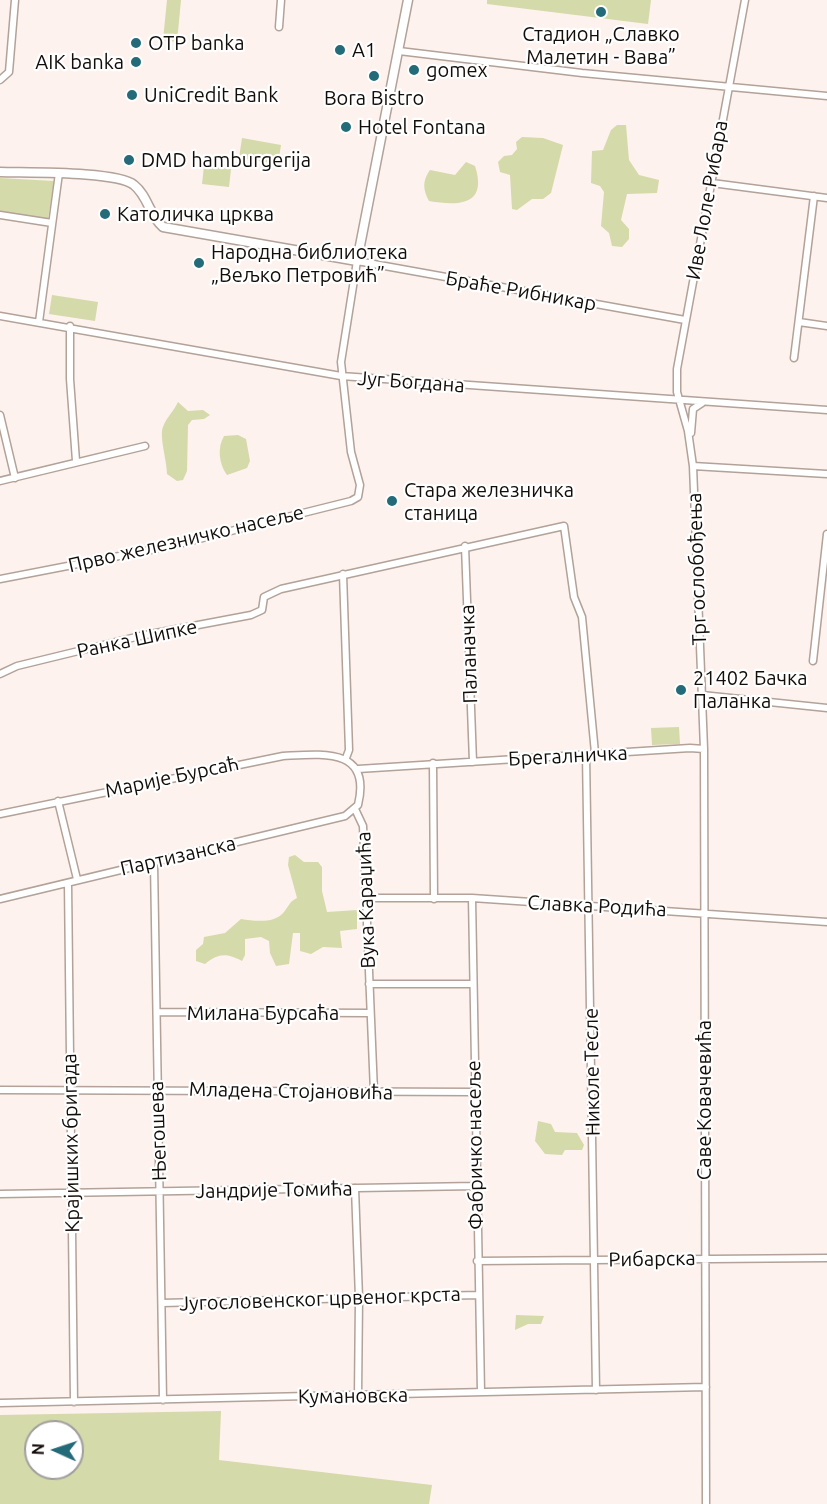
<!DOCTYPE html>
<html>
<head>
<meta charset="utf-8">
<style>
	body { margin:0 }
	#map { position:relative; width:827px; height:1504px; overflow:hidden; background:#fdf2ed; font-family:Ubuntu,sans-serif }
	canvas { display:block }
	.north { position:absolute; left:24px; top:1420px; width:60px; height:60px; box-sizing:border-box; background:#fff; border:2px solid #a19e9d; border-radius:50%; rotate:273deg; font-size:16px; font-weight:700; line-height:24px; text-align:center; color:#130d0a }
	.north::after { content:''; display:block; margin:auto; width:21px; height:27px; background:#236b78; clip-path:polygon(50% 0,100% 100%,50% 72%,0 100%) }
</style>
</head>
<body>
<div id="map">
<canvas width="827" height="1504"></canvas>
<div class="north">N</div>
</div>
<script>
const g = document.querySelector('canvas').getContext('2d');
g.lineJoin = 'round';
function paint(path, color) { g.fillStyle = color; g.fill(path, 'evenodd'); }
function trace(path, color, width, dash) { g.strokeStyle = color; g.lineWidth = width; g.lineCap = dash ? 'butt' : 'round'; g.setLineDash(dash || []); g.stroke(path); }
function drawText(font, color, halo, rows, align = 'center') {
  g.font = font + ' Ubuntu,sans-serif'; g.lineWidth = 4.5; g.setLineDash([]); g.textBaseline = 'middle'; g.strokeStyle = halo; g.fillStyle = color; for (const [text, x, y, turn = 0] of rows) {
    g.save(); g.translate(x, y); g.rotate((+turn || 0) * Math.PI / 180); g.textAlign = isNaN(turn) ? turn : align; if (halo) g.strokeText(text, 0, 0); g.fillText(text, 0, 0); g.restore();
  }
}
paint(new Path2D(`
	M167 0H181L177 42 163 40Z
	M487 0H651L648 24 487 4Z
	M617 125H626L629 160 639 175 659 180 657 193 627 194 621 220 629 229V239L622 247 612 246 609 233 601 226 604 192 600 186 591 183 592 151 603 150 611 130Z
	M522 137 543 138 563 145 551 193 543 199H532L517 210 512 209 510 175 500 172 498 162 504 156 512 155 517 149 516 142Z
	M242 138 281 145 278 164 239 158Z
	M466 162 475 166C488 206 458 206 429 201 423 190 422 181 430 170L455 175Z
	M204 166 231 169 229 187 202 184Z
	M0 178 54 181 48 219 0 211Z
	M52 295 98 302 95 321 49 314Z
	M178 402 188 411 203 410 210 415 204 419 192 420 188 425 187 471 183 480 177 481 167 474C167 461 159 436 163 427 166 418 174 411 178 402Z
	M238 435 246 439 250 461 247 468 227 475C219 464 217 448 224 436Z
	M679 727 680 744 652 745 651 728Z
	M295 855 304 862H318L322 867V891L327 912 357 910V929L340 931 342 948 323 947 311 954 300 951V933H293L289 964 276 966 270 953 269 941 261 937 245 939V955L242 961C226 953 219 953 205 964L196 961V950L203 944 204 937 225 933 241 919C254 921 275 924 284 912 289 906 289 902 297 898L288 865 289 857Z
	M538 1121 551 1124 555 1132 577 1133 584 1145 582 1150H565L562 1155 545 1154 535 1141Z
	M516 1315 544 1316 541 1324H528L515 1330Z
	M221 1411 219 1460 432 1485 429 1504H0V1415ZM36 1432H72V1468H36Z`), '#d4daaa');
const street = new Path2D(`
	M279 27 281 0
	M399 51 582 73 827 96
	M0 80 9 72 15 0
	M712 183 827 198
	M0 215 52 223
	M0 316 341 376 827 410
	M39 322 59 173
	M799 322 827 326
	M70 326V379L76 461
	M794 358 814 196
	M0 415 15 478
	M691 433 693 409 702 403
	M693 466 827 474
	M0 481 145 446
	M465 546 473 762
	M343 574 349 750 346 758
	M0 579 171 546 351 501 358 497 360 485 351 452 341 362 357 261 685 320
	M813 661 827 534
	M0 674 17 666 140 636 251 615 262 610 264 597 281 589 564 526 574 597 582 617 595 753
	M702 695 827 708
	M586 754 596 1390
	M433 763 434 899
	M358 769 690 748 704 749
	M58 801 77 879
	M355 809 363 826 374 1092
	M0 814 283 756C322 754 372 747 358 805L345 816 0 899
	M154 863 163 1400
	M68 883 74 1402
	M367 898H472L827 922
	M472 898 481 1392
	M369 984H472
	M157 1012 370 1013
	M0 1090 474 1092
	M355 1188 359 1298 358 1396
	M0 1194 476 1186
	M477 1261 827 1258
	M162 1303 477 1295
	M0 1403 706 1387
	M706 1504 704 749 693 466 688 431 677 392V369L745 0`);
const secondary = new Path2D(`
	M0 172C26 173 117 171 134 185 148 196 149 215 163 227L357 261 408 0`);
trace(street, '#b2a299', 9);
trace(secondary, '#b2a299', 11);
trace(street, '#fff', 6);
trace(secondary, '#fff', 8);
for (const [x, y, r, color] of [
	[601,12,6,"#236b78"],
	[136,43,6,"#236b78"],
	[340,50,6,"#236b78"],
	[136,62,6,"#236b78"],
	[414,70,6,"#236b78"],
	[374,76,6,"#236b78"],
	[132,95,6,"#236b78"],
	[346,127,6,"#236b78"],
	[129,160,6,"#236b78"],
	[105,214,6,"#236b78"],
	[199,263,6,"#236b78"],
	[392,501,6,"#236b78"],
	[681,690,6,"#236b78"]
]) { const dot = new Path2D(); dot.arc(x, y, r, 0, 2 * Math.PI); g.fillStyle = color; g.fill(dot); trace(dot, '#fff', 2); }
drawText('20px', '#130d0a', '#fff', [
	["Стадион „Славко",601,34,"center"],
	["Малетин - Вава”",601,57,"center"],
	["OTP banka",148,43],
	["A1",352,50],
	["AIK banka",124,62,"right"],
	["gomex",426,70],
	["UniCredit Bank",144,95],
	["Bora Bistro",374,98,"center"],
	["Hotel Fontana",358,127],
	["DMD hamburgerija",141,160],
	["Католичка црква",117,214],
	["Народна библиотека",211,252],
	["„Вељко Петровић”",211,275],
	["Стара железничка",404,490],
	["станица",404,513],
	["21402 Бачка",693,678],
	["Паланка",693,701]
], 'left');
drawText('20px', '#130d0a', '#fff', [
	["Иве Лоле Рибара",707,200,-80],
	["Браће Рибникар",521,291,10],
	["Југ Богдана",411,382,4],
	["Прво железничко насеље",186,539,-13],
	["Трг ослобођења",697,569,-92],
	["Ранка Шипке",137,639,-12],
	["Паланачка",469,654,-92],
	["Брегалничка",568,756,-3],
	["Марије Бурсаћ",172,777,-12],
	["Партизанска",178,856,-13],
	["Вука Караџића",366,900,-92],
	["Славка Родића",597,906,3],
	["Милана Бурсаћа",263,1013],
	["Николе Тесле",592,1072,-91],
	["Младена Стојановића",291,1091,1],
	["Саве Ковачевића",704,1100,-90],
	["Његошева",158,1131,-92],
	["Крајишких бригада",71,1143,-91],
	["Фабричко насеље",475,1145,-91],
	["Јандрије Томића",274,1190,-1],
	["Рибарска",652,1259,-1],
	["Југословенског црвеног крста",320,1299,-2],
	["Кумановска",353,1396,-1]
]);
</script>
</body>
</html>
